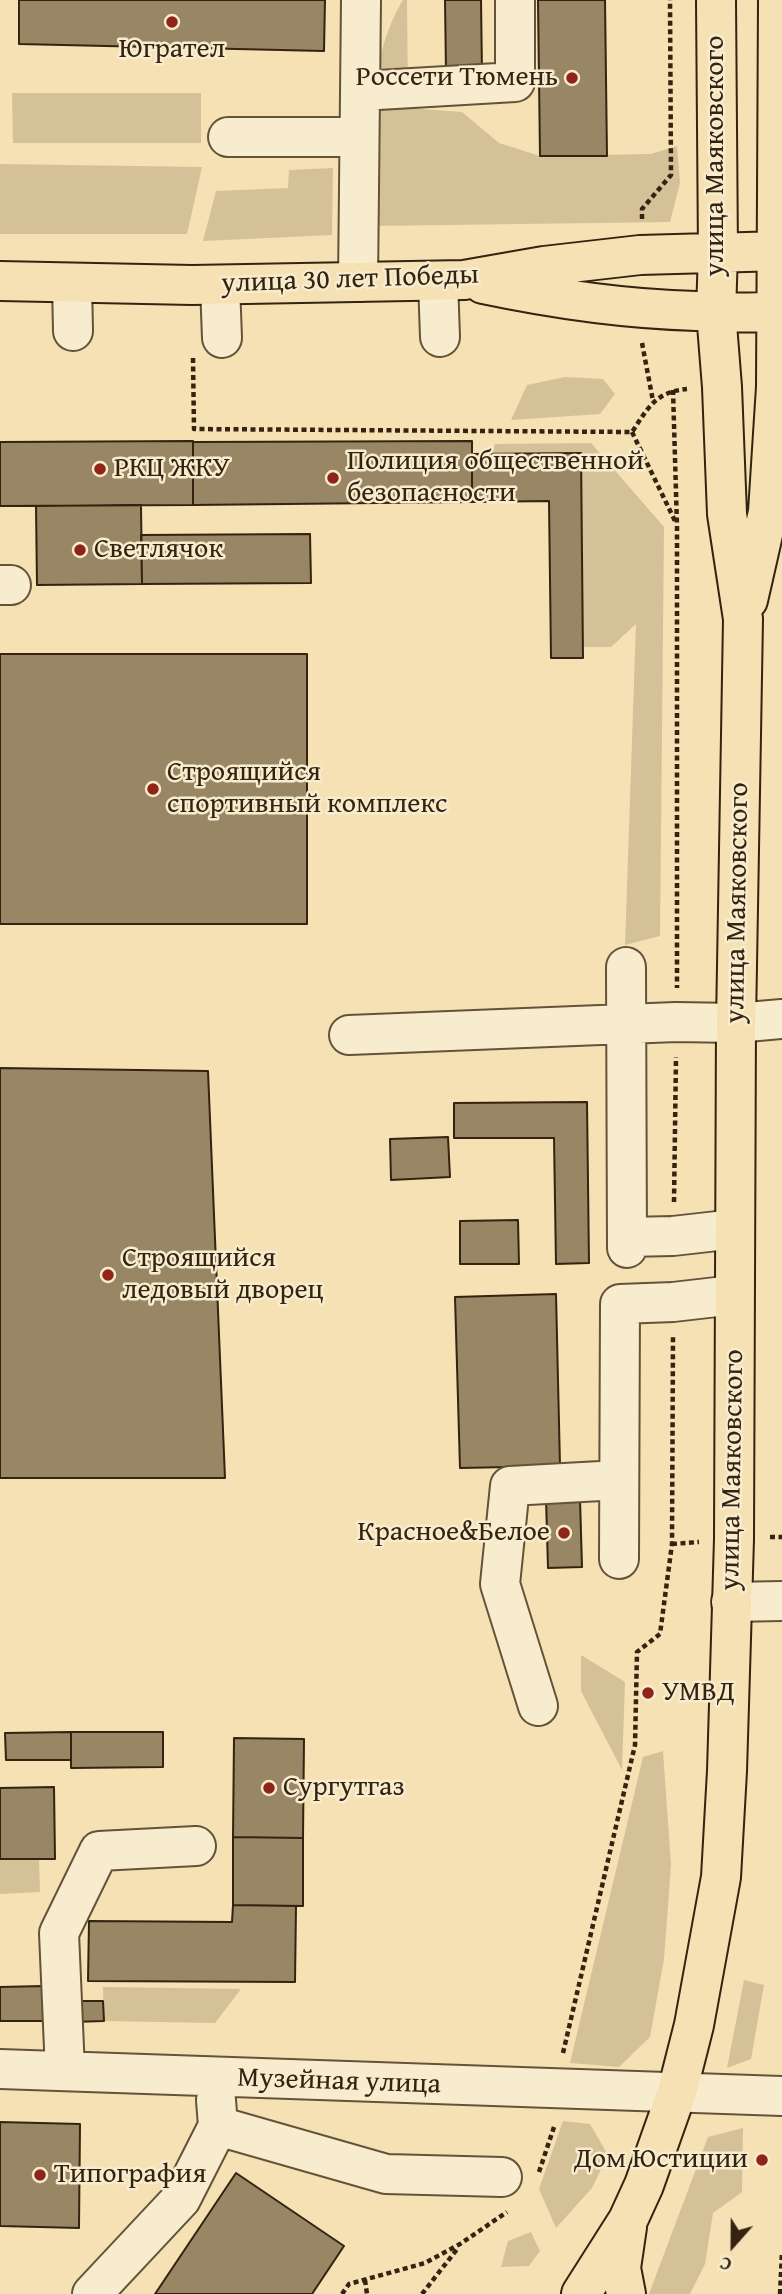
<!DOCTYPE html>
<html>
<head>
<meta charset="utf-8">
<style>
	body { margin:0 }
	#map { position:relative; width:782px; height:2294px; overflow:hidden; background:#f5e1b3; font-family:"Gentium Book Plus",serif }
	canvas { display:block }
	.north { position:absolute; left:698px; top:2210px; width:70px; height:70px; -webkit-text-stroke:5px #f8ecce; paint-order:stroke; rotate:201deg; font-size:19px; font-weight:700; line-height:28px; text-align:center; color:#332310 }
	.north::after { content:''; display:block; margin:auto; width:24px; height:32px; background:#332310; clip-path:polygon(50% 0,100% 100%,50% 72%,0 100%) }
</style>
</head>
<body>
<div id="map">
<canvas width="782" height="2294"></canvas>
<div class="north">С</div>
</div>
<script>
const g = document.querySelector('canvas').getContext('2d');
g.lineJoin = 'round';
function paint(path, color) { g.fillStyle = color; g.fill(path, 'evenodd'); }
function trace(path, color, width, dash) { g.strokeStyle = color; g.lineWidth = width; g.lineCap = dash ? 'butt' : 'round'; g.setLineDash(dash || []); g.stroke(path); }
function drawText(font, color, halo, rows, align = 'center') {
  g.font = font + ' "Gentium Book Plus",serif'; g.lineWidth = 5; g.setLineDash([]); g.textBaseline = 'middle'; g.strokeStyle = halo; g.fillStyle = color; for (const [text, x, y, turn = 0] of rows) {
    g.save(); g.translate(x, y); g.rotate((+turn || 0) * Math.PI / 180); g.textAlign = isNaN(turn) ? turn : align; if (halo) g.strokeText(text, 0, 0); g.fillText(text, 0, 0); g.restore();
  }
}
paint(new Path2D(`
	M403 0H407L408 108 462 112 499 143 540 156 651 154 677 146 680 183 670 222 371 226C372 153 364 64 403 0Z
	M12 93H201V143H13Z
	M0 164 202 167 187 234H0Z
	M333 168 332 235 203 241 216 191 288 188 289 170Z
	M565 377 603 379 615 394 600 414 511 420 527 385Z
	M591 443 664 527 660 936 625 945 636 624 611 647H583L581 454H491L495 444Z
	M581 1655 625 1682 622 1770 581 1691Z
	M663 1751 671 1865 664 1959 650 2037 619 2067 570 2063 643 1757Z
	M0 1859H39L40 1892 0 1894Z
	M744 1980 764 1985 751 2059 727 2068Z
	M103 1987 241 1989 215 2023 104 2021Z
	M563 2121 590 2124 608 2155 592 2188 556 2228 539 2189Z
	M743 2128 742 2192 713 2213 705 2264 690 2294H649L708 2137Z
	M531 2232 540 2251 529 2266 501 2267 508 2241Z`), '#d4c197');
const building = new Path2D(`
	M19 0H325L324 51 19 44Z
	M445 0H481L482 72H446Z
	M538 0H605L607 156H540Z
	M193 441V505L0 506V442Z
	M472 441V502L193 505V442Z
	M581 453 583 658H551L549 501 472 502V454Z
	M141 505 142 584 37 585 36 506Z
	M310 534 311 583 142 584 141 535Z
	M0 654H307V924H0Z
	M0 1068 208 1071 225 1478H0Z
	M587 1102 589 1263 556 1264 554 1138H454V1103Z
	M448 1137 450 1177 391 1180 390 1139Z
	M518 1220 519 1264H460V1221Z
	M556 1294 560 1466 460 1468 455 1297Z
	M546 1499H580L582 1567 548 1568Z
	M71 1732V1760H6L5 1733Z
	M71 1732H163V1767L71 1768Z
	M234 1738 304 1739 303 1838 233 1837Z
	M54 1787 55 1859H0V1788Z
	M233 1837 303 1838V1906L233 1905Z
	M233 1905 296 1906 295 1982 88 1981 89 1921 232 1922Z
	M44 1986V2021H0V1987Z
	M71 2001H103L104 2021 72 2022Z
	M0 2122 80 2124 79 2228 0 2226Z
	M236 2173 344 2246 312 2294H155Z`);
paint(building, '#988665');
trace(building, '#332310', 2);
const minor = new Path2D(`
	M361 91 515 82V0
	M228 137H359
	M438 281 440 337
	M358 282 361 0
	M72 283 73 331
	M220 285 222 338
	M0 585H11
	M626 967 627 1248
	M349 1035 676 1022 736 1023 782 1019
	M627 1237 673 1236 735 1229
	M619 1559 620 1304 673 1302 734 1295
	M731 1602 782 1601
	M538 1706 500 1584 510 1486 619 1480
	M0 2069 782 2096
	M65 2071 59 1933 99 1851 196 1846
	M218 2126 386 2174 502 2177
	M92 2294 181 2199 218 2126 216 2100`);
const major = new Path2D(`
	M0 281 192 285 464 280 544 266 640 255 782 251
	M483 284C554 299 624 309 696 311 724 312 754 314 782 311
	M748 600 768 512 776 387 778 0
	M581 2294 628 2220 644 2185 677 2092 694 2025 721 1877 727 1771 734 1539 736 1023 743 619 727 514 722 387 716 312 718 253 716 0
	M626 2294 621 2268 627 2227`);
trace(minor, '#645239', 42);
trace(major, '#332310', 42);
trace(new Path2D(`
	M642 219V209L671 175 670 0
	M642 343 653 401
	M193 358 194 429 632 432C648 408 655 392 687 389
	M673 390 677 526V988
	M632 432 676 523
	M674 1202 676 1057
	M770 1537H782
	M672 1544 699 1542
	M563 2053 635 1745 637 1652 660 1634 672 1544 673 1336
	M539 2172 555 2124
	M365 2280 367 2294
	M342 2294 349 2284 425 2263 460 2244 507 2212
	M422 2294 458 2248
	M780 2294 782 2252`), '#332310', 4.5, [5, 3.5]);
trace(minor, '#f8ecce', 38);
trace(major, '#f5e1b3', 38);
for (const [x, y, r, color] of [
	[172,22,7,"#8f2418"],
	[572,78,7,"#8f2418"],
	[100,469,7,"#8f2418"],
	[333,478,7,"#8f2418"],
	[80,550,7,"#8f2418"],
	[153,789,7,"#8f2418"],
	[108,1275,7,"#8f2418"],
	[564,1533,7,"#8f2418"],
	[648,1693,7,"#8f2418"],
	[269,1788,7,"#8f2418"],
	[762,2160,7,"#8f2418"],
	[40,2175,7,"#8f2418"]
]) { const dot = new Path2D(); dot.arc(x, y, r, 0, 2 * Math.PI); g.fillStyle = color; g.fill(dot); trace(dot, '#f8ecce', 2.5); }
drawText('28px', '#332310', '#f8ecce', [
	["Югрател",172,50,"center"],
	["Россети Тюмень",558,78,"right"],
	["Полиция общественной",347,462],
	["безопасности",347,494],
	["РКЦ ЖКУ",114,469],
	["Светлячок",94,550],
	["Строящийся",167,773],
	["спортивный комплекс",167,805],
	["Строящийся",122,1259],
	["ледовый дворец",122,1291],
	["Красное&Белое",550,1533,"right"],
	["УМВД",662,1693],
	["Сургутгаз",283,1788],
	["Дом Юстиции",748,2160,"right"],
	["Типография",54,2175]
], 'left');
drawText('28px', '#332310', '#f8ecce', [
	["улица Маяковского",716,156,-90],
	["улица 30 лет Победы",350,280,-2],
	["улица Маяковского",738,903,-89],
	["улица Маяковского",733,1470,-89],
	["Музейная улица",339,2082,2]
]);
</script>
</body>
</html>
